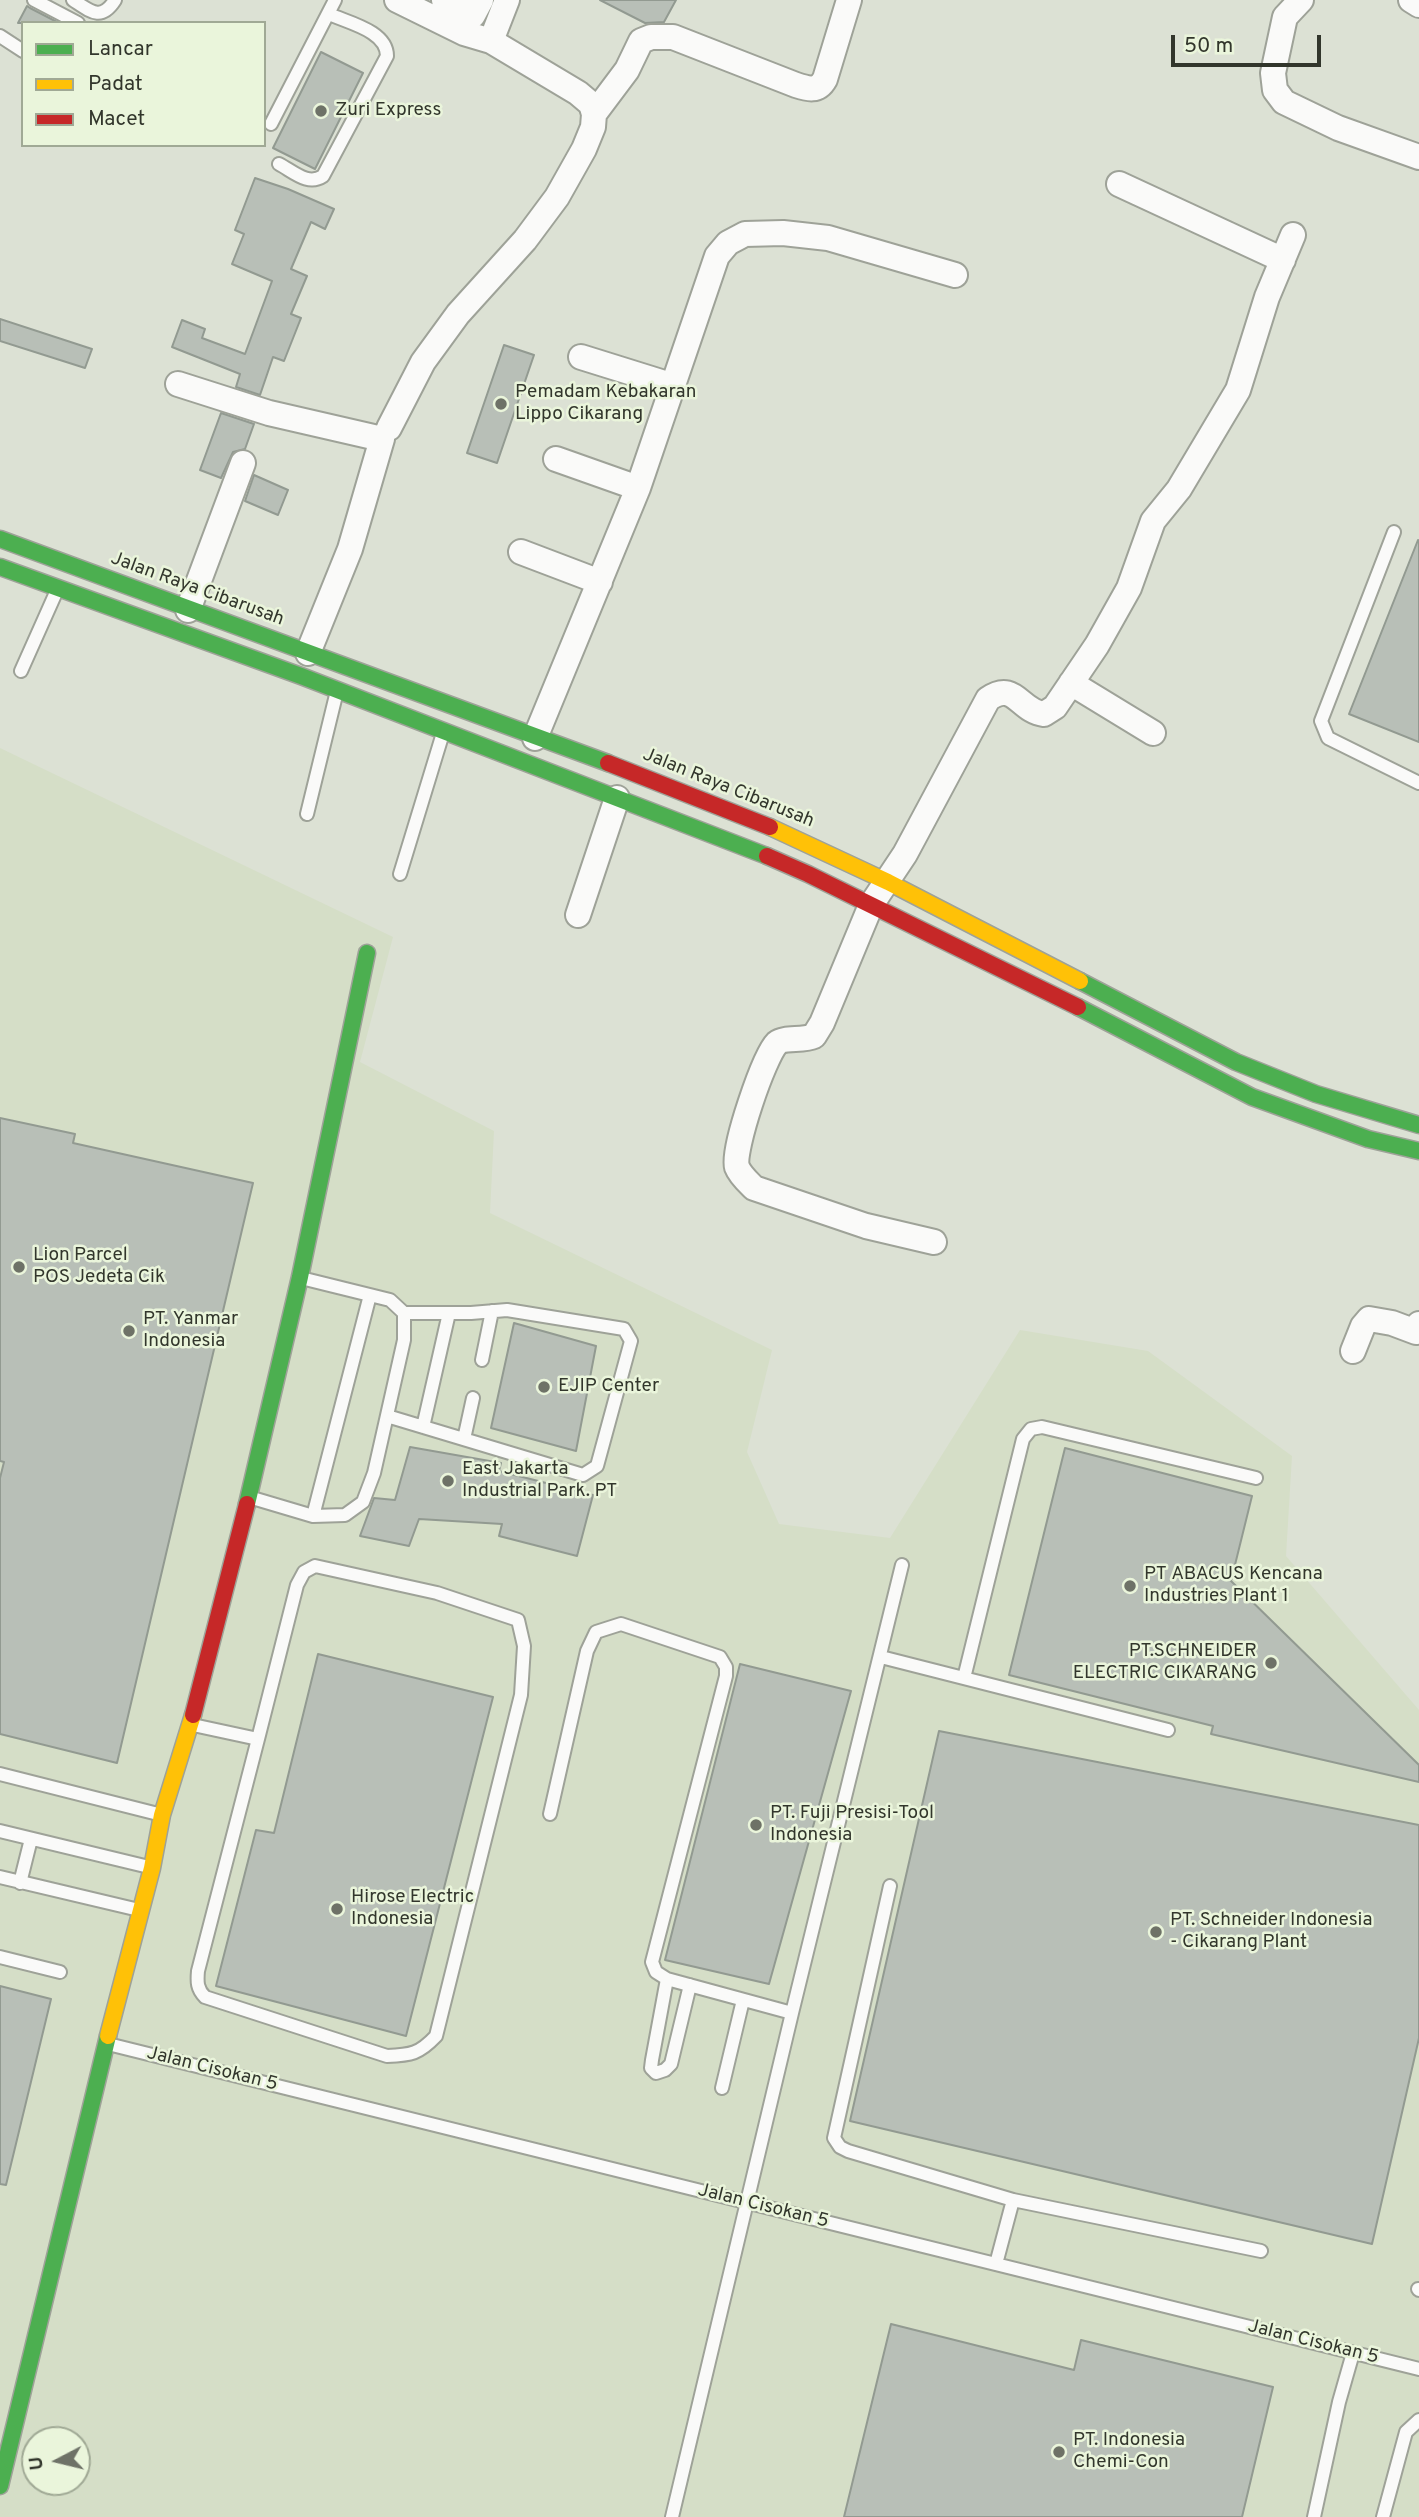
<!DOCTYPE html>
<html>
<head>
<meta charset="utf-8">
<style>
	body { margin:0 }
	#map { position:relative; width:1419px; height:2517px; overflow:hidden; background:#dce1d4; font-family:Overpass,sans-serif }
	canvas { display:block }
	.legend { position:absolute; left:21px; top:21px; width:245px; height:126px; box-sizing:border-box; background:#eaf5db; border:2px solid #a0a995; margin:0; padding:9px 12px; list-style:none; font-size:21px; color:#32362c }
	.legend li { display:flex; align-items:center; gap:14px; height:35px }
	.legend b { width:35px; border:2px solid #a0a995 }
	.north { position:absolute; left:21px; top:2426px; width:70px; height:70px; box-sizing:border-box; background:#eaf5db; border:2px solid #a0a995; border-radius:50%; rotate:263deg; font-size:19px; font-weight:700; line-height:28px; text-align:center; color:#32362c }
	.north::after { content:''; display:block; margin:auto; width:24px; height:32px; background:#6e7267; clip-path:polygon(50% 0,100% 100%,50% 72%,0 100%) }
	.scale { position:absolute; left:1171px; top:35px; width:150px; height:32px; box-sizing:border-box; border:4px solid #32362c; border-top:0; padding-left:9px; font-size:21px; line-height:24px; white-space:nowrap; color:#32362c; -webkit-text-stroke:5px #eaf5db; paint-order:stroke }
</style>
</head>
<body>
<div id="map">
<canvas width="1419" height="2517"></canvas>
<ul class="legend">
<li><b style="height:9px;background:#4caf50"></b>Lancar</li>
<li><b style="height:9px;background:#ffc107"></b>Padat</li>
<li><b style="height:9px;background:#c62828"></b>Macet</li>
</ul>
<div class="north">U</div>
<div class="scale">50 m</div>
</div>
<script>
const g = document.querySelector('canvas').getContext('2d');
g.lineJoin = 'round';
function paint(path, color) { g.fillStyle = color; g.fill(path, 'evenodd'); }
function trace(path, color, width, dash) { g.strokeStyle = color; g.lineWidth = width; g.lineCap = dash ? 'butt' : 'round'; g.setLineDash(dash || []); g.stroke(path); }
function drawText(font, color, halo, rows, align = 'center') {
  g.font = font + ' Overpass,sans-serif'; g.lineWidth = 5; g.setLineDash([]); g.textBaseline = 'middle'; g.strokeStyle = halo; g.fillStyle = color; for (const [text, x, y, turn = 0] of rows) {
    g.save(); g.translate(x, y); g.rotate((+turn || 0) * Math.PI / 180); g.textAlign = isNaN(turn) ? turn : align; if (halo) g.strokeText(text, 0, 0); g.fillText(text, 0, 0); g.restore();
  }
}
paint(new Path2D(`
	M0 748 393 937 360 1062 494 1131 490 1213 772 1350 747 1452 779 1524 890 1538 1020 1330 1148 1351 1292 1456 1286 1556 1419 1710V2517H0ZM35 2440H77V2482H35Z`), '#d5dec7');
const building = new Path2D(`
	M600 0H676L664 22 645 23Z
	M27 6 30 8 59 23H18Z
	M321 52 363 73 315 169 273 148Z
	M255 178 288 189 334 209 325 229 311 222 291 269 307 276 291 314 301 318 284 361 273 357 260 395 236 387 240 374 172 347 182 320 205 329 202 338 245 354 272 281 232 264 244 234 235 230Z
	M0 319 92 349 85 368 0 341Z
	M504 345 534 355 497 463 467 453Z
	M221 413 254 424 245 449 233 452 221 478 200 470Z
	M254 475 288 490 278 515 245 501Z
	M1418 540 1419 541V742L1349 714Z
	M0 1118 75 1134 73 1143 253 1183 117 1763 0 1734V1478L4 1462 0 1461Z
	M514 1323 596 1346 576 1451 491 1428Z
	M410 1447 501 1463 499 1471 593 1495 577 1556 499 1536 502 1524 419 1519 409 1546 360 1536 374 1498 395 1500Z
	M1065 1448 1252 1496 1231 1581 1419 1765V1782L1211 1734 1213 1726 1009 1675Z
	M318 1654 493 1697 406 2036 216 1986 256 1830 274 1833Z
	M740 1664 851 1691 769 1984 665 1960Z
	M939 1731 1419 1825V2038L1372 2244 850 2121Z
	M0 1986 51 1999 6 2185 0 2184Z
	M891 2324 1074 2370 1081 2340 1273 2387 1242 2517H844Z`);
paint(building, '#b8bfb7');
trace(building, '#929a91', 2);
const lane = new Path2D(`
	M34 0 78 23
	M73 0C90 11 101 22 115 0
	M0 36 23 51
	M271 124 335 0
	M279 164C294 172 308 186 323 176L387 56C387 31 349 23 329 14
	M1394 532 1321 721 1328 738 1419 783
	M21 671 58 588
	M307 814 337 691
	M400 874 443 733
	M482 1360 492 1311
	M387 1416 583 1475 597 1466 631 1341 624 1329 507 1310 471 1313H404
	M423 1427 449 1313
	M464 1439 473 1398
	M249 1497 313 1516 345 1515 363 1502 374 1473 404 1340V1313L390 1300 301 1278
	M313 1516 370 1295
	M881 1657 1168 1730
	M964 1678 1023 1439 1031 1429 1042 1427 1256 1478
	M193 1725 258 1739 198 1971C197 1982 197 1989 205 1997L387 2056C411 2055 419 2054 436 2036L521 1695 524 1646 518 1620 437 1593 315 1566 304 1572 297 1585 258 1739
	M0 1774 162 1815
	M550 1814 587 1651 596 1632 621 1624 720 1657 726 1667V1676L652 1962 656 1972 667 1979 792 2013
	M0 1831 149 1867
	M0 1877 139 1910
	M20 1883 31 1839
	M890 1886 834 2138 840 2147 848 2151 1013 2200
	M0 1957 60 1972
	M667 1979 652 2060 651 2068 656 2073 665 2070 671 2064 690 1985
	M108 2044 1419 2369
	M722 2088 743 2000
	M996 2264 1013 2200 1261 2251
	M1418 2289 1419 2290
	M672 2517 792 2013 902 1565
	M1314 2517 1339 2402 1353 2353
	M1383 2517 1406 2432 1419 2420`);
const street = new Path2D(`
	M444 0 473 15 481 0
	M1301 0 1285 17 1273 73 1275 90 1284 102 1338 128 1419 157
	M1411 0 1419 5
	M491 41 507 0
	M594 114 627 70 641 41 651 37H673L796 85C808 89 818 92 825 79L849 0
	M1119 184 1283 260
	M581 357 674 386
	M178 384 269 413 382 439 350 549 308 653
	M389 428 423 362 458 314 525 240 557 197 584 149 593 127 594 114 591 104 578 93 491 41 464 33 397 0
	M556 459 638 488
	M521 552 600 582
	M188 610 243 463
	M1071 683 1153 733
	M535 738 638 488 717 256 728 243 745 234 783 233 828 238 955 275
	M578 915 617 798
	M934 1242 866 1226 754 1188C748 1182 740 1175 737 1167 732 1150 764 1056 777 1043 784 1037 803 1041 814 1036L822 1023 871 905 905 854 988 699C1015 680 1019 711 1044 714L1055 707 1097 645 1129 588 1153 521 1179 489 1238 390 1267 297 1293 235
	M1353 1351 1363 1326 1369 1319 1392 1323 1416 1332 1419 1324`);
const fast = new Path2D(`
	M0 539 608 763
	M0 567 301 676 767 856
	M1080 981 1236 1062 1316 1094 1419 1125
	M1078 1007 1252 1097 1368 1139 1419 1151
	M247 1504 300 1277 367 953
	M0 2486 108 2036`);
const slow = new Path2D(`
	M770 827 888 882 1080 981
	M108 2036 152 1868 162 1815 193 1715`);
const jam = new Path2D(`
	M608 763 770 827
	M767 856 808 874 1078 1007
	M193 1715 247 1504`);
trace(lane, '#9ea298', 16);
trace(street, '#9ea298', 28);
trace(fast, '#9ea298', 19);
trace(slow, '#9ea298', 19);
trace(jam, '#9ea298', 19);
trace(lane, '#fafaf9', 12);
trace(street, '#fafaf9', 24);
trace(fast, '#4caf50', 16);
trace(slow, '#ffc107', 16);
trace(jam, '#c62828', 16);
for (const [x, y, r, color] of [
	[321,111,7,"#6e7267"],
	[501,404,7,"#6e7267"],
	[19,1267,7,"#6e7267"],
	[129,1331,7,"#6e7267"],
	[544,1387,7,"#6e7267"],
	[448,1481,7,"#6e7267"],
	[1130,1586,7,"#6e7267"],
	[1271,1663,7,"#6e7267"],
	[756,1825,7,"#6e7267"],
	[337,1909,7,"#6e7267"],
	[1156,1932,7,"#6e7267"],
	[1059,2452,7,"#6e7267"]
]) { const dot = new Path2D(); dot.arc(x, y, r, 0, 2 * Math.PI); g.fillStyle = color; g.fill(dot); trace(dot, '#eaf5db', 2.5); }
drawText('19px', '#32362c', '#eaf5db', [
	["Zuri Express",335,111],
	["Pemadam Kebakaran",515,393],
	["Lippo Cikarang",515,415],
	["Lion Parcel",33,1256],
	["POS Jedeta Cik",33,1278],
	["PT. Yanmar",143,1320],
	["Indonesia",143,1342],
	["EJIP Center",558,1387],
	["East Jakarta",462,1470],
	["Industrial Park. PT",462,1492],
	["PT ABACUS Kencana",1144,1575],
	["Industries Plant 1",1144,1597],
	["PT.SCHNEIDER",1257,1652,"right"],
	["ELECTRIC CIKARANG",1257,1674,"right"],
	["PT. Fuji Presisi-Tool",770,1814],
	["Indonesia",770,1836],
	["Hirose Electric",351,1898],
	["Indonesia",351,1920],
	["PT. Schneider Indonesia",1170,1921],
	["- Cikarang Plant",1170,1943],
	["PT. Indonesia",1073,2441],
	["Chemi-Con",1073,2463]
], 'left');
drawText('19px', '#32362c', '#eaf5db', [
	["Jalan Raya Cibarusah",197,590,20],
	["Jalan Raya Cibarusah",728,789,22],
	["Jalan Cisokan 5",212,2070,14],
	["Jalan Cisokan 5",763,2207,14],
	["Jalan Cisokan 5",1313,2343,14]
]);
</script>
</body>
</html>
